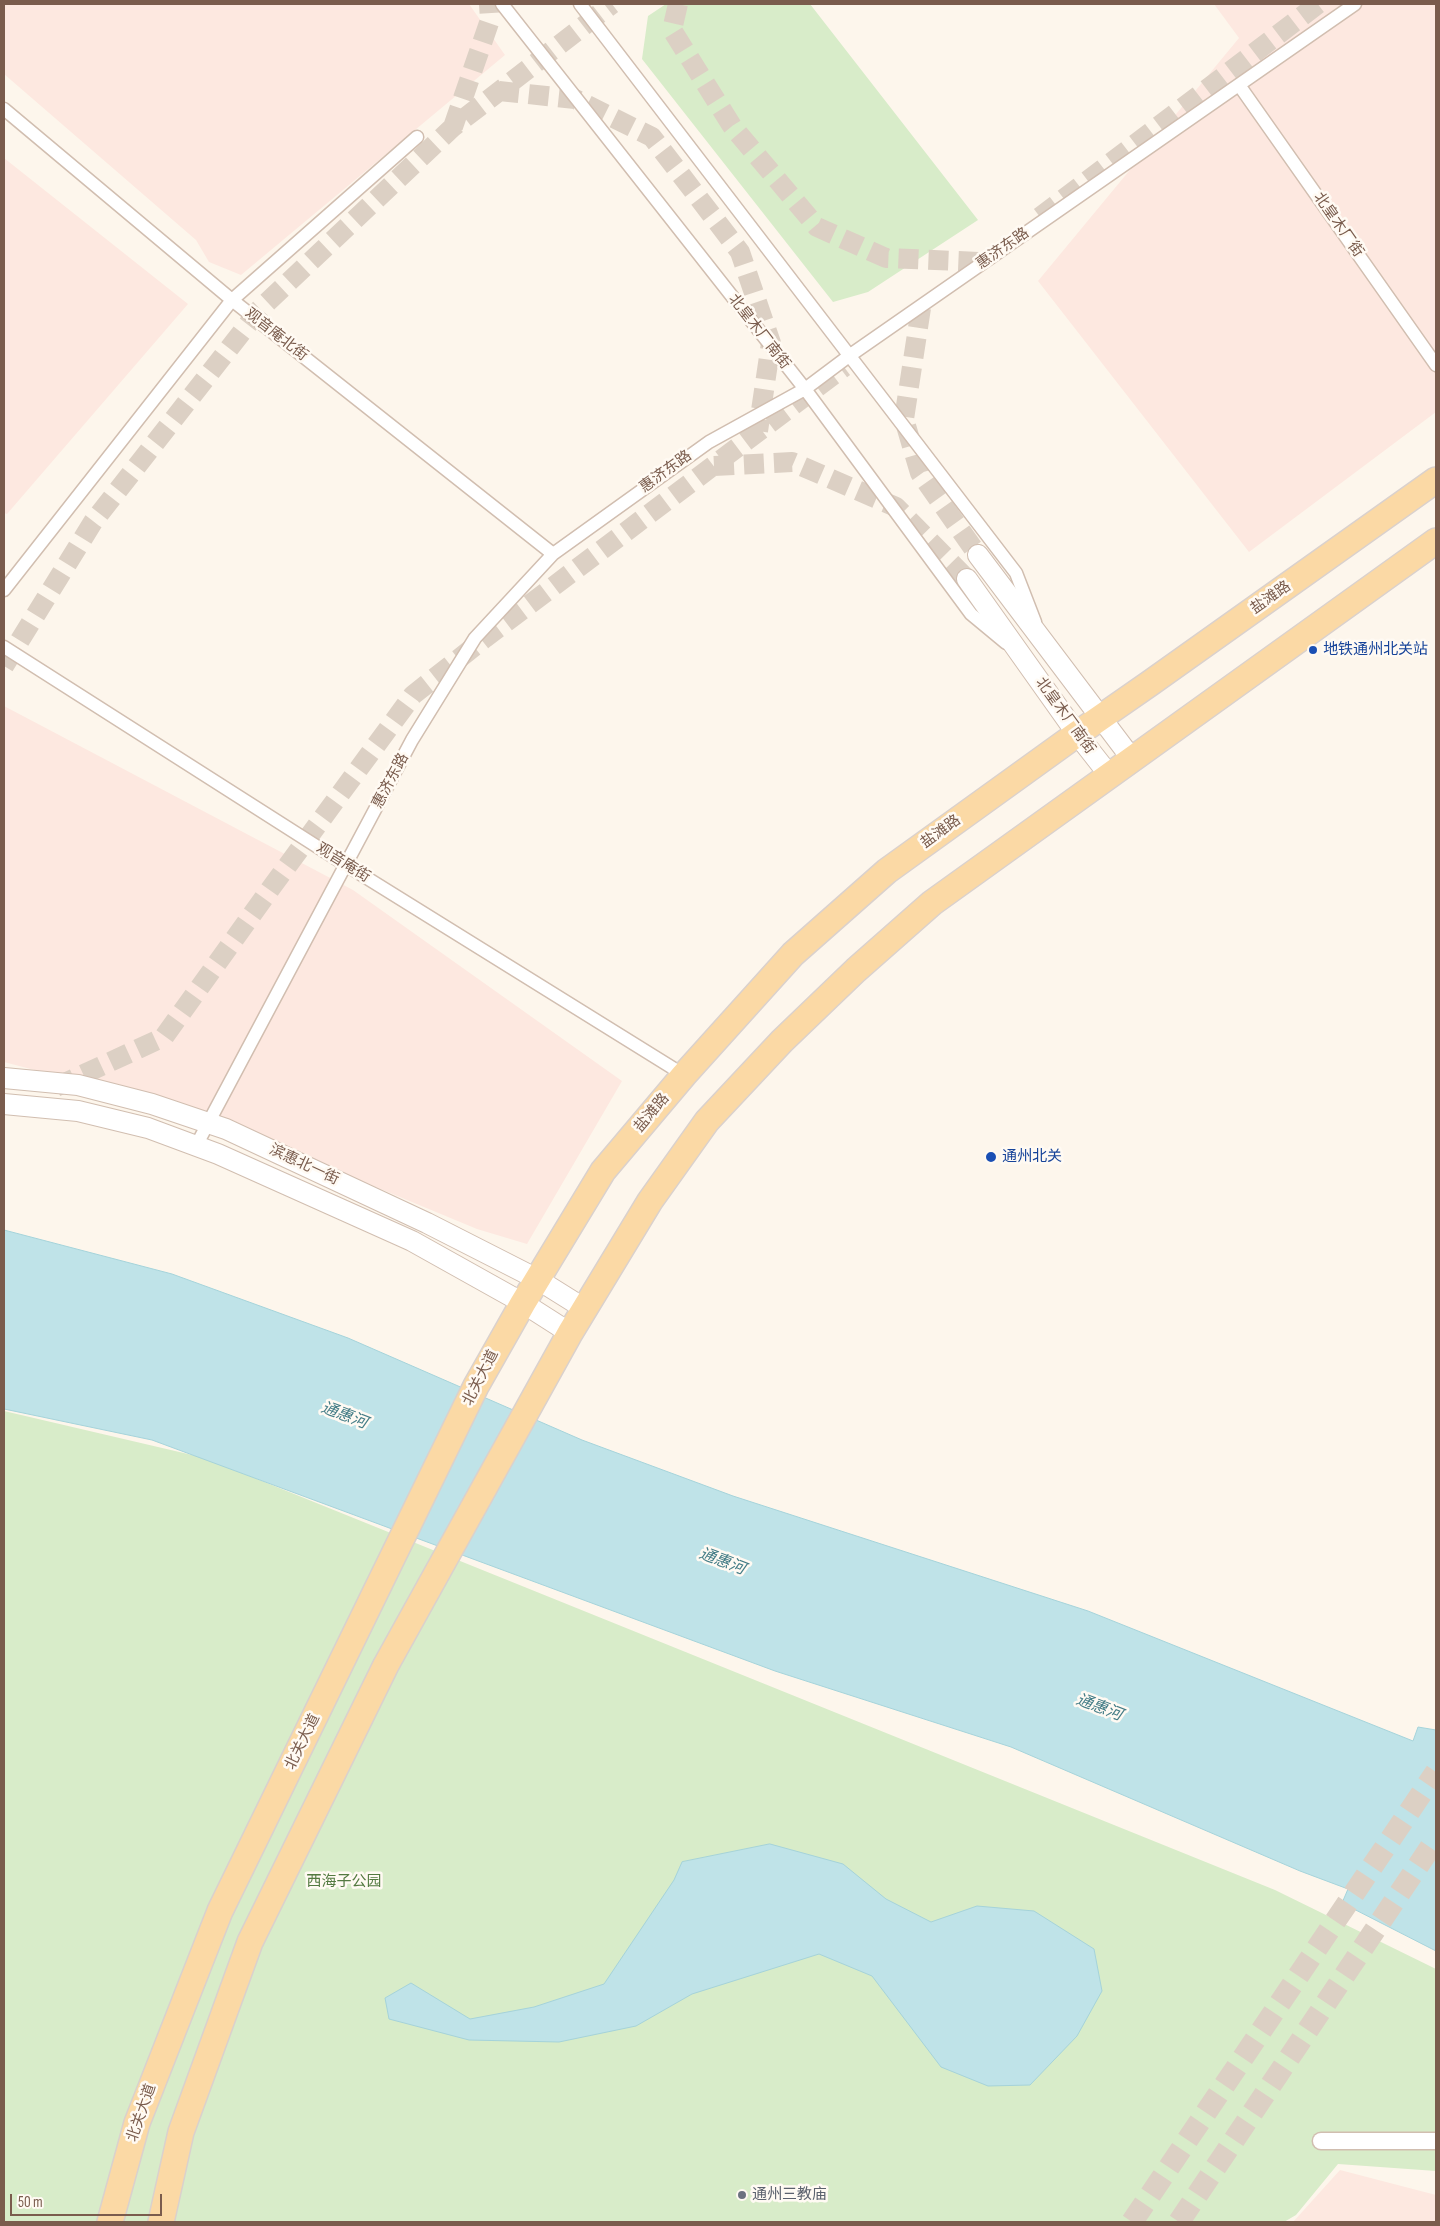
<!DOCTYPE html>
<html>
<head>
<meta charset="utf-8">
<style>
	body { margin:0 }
	#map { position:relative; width:1440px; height:2226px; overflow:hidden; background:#fdf6ec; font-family:"Sofia Sans Condensed",sans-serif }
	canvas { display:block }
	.frame { position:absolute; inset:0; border:5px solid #7a5c4d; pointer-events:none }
	.scale { position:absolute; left:10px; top:2194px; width:152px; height:22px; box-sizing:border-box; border:2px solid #7a5c4d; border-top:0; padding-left:6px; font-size:15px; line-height:18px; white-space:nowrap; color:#7a5c4d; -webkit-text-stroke:4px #fffaf3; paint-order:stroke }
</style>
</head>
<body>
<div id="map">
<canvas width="1440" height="2226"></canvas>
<div class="frame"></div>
<div class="scale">50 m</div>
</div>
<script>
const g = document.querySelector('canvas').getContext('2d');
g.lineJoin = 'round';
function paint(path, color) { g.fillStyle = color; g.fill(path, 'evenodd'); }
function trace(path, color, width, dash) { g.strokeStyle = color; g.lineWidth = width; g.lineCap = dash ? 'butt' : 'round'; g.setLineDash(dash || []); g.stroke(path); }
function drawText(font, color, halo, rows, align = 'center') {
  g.font = font + ' "Sofia Sans Condensed","Noto Sans SC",sans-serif'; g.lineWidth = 5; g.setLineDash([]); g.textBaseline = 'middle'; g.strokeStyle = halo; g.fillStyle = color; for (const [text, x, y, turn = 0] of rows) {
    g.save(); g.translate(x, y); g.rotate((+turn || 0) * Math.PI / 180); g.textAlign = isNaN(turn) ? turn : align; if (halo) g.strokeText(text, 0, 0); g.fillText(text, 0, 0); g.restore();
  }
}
paint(new Path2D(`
	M4 4H469L505 55 241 275 209 262 196 240 4 74Z
	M1214 4H1436V412L1249 552 1038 281 1239 38Z
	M4 158 188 304 7 514 4 513Z
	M4 706 353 890 622 1081 527 1244 477 1229 195 1112 4 1062Z
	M1340 2170 1436 2195V2222H1293Z`), '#fde8e0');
paint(new Path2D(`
	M666 4H810L978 220 868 292 833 302 642 59 648 16Z
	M4 1411 205 1458 1275 1890 1436 1969V2171L1338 2164 1296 2215 1284 2222H4Z`), '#d8ecc9');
const water = new Path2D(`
	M4 1230 172 1274 348 1338 582 1440 733 1496 1088 1611 1413 1741 1418 1727 1436 1730V1951L1342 1903 1348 1889 1300 1871 1011 1747 775 1671 152 1440 4 1409Z
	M770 1844 843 1864 886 1899 931 1922 977 1906 1034 1911 1094 1949 1102 1991 1077 2036 1030 2085 988 2086 941 2067 872 1976 819 1954 692 1994 636 2026 559 2042 469 2040 389 2019 385 1998 411 1983 470 2019 534 2007 604 1984 674 1880 682 1862Z`);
paint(water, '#bfe3e8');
trace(water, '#a5d3da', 1);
trace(new Path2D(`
	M678 4 672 30 732 126 817 227 886 258 981 262
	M499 91 575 99 652 137 740 252 771 343 758 431
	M453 127 490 20 489 4
	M1040 217 1318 4
	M921 308 904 419 920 473 978 555
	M714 466 792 462 896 507 967 579
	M4 666 93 522 260 309 453 127 612 4
	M56 1087 164 1037 271 888 413 695 485 638 844 367`), '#dcd0c4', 20, [20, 10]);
trace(new Path2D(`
	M1132 2222 1436 1772
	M1179 2222 1436 1839`), '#dcd0c4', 22, [22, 11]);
const pedestrian = new Path2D(`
	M502 4 805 389 971 614 1006 643
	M580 4 1016 573 1035 622
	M1239 85 1436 365
	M4 109 232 300 553 554
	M4 590 232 300 417 137
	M4 647 346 865 684 1075
	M196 1146 412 740 475 638 553 554 709 442 805 389 849 356 1355 4`);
const minor = new Path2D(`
	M1321 2141H1436`);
const tertiary = new Path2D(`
	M978 555 1132 759
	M967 579 1077 734 1110 776
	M4 1078 78 1085 152 1104 226 1129 427 1223 537 1279 585 1309
	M4 1104 78 1111 148 1128 218 1154 412 1241 523 1303 570 1333`);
const primary = new Path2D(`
	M110 2222 137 2123 220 1911 476 1386 523 1303 603 1171 684 1075 793 954 887 871 1077 734 1149 684 1436 480
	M161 2222 181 2132 250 1942 386 1665 570 1333 650 1201 707 1121 782 1041 856 970 932 903 1436 541`);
trace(pedestrian, '#d1beb0', 15);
trace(minor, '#d1beb0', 19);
trace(tertiary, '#d1beb0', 22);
trace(primary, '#dad1cd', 28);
trace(pedestrian, '#fff', 12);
trace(minor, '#fff', 16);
trace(tertiary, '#fff', 20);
trace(primary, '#fbd9a5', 25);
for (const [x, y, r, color] of [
	[1313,650,5,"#1a4fb4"],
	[991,1157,6,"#1a4fb4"],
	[742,2195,5,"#6b7280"]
]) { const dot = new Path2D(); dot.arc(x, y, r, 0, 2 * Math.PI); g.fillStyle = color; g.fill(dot); trace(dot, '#fffaf3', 2); }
drawText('15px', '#7a5c4d', '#fffaf3', [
	["北皇木厂街",1338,225,55],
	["惠济东路",1003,249,-35],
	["北皇木厂南街",759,332,52],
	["观音庵北街",276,335,38],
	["惠济东路",666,472,-36],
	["盐滩路",1271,598,-35],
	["北皇木厂南街",1065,716,54],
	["惠济东路",391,781,-62],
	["盐滩路",941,832,-36],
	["观音庵街",343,863,32],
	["盐滩路",652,1113,-50],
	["滨惠北一街",304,1165,25],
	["北关大道",481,1378,-63],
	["北关大道",303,1742,-64],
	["北关大道",142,2113,-71]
]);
drawText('15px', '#164399', '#fffaf3', [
	["地铁通州北关站",1323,650],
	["通州北关",1002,1157]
], 'left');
drawText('15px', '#537a41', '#fffaf3', [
	["西海子公园",344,1882]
]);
drawText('15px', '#5b616d', '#fffaf3', [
	["通州三教庙",752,2195]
], 'left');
drawText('italic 16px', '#437c86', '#fffaf3', [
	["通惠河",344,1416,21],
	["通惠河",722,1562,21],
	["通惠河",1099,1708,21]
]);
</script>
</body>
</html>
